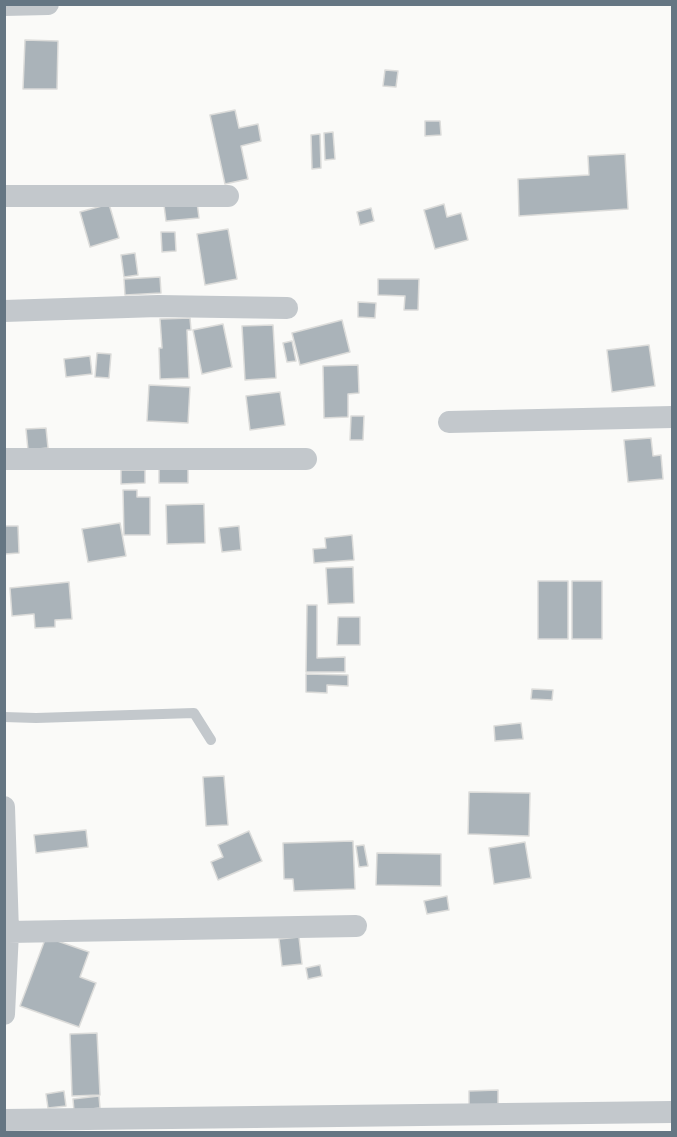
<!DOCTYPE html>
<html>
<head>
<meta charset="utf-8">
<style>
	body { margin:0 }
	#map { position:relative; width:677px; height:1137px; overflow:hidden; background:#fafaf8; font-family:"Sofia Sans Condensed",sans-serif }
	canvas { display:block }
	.frame { position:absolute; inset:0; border:6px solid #657683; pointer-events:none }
</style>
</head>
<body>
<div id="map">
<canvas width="677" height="1137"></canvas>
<div class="frame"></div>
</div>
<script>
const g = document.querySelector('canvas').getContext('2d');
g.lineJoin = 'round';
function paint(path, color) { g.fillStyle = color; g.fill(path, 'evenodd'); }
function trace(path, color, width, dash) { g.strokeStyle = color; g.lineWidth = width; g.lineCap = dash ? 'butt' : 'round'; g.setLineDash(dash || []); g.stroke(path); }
const building = new Path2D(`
	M25 40 58 41 57 89H23Z
	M385 70 398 71 396 87 383 86Z
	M235 110 239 128 258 124 261 141 241 146 248 179 225 184 210 115Z
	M425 121H440L441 135 425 136Z
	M333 132 335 159 325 160 324 133Z
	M320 134 321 168 312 169 311 135Z
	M625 154 628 209 519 216 518 179 589 175 588 156Z
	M197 202 199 218 166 221 164 205Z
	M109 204 119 238 90 247 80 212Z
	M444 204 447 217 461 213 468 240 435 249 424 210Z
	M371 208 374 221 360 225 357 212Z
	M228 229 237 279 205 285 197 234Z
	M161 232H175L176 251 162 252Z
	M135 253 138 275 124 277 121 255Z
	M160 277 161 293 125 295 124 279Z
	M378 279H419L418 310H404L405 296 378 295Z
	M358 302 376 303 375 318 358 317Z
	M190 318 191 330H187L189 378 160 379 159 348H162L160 319Z
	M342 320 350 352 300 365 292 333Z
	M223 324 232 367 202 374 193 330Z
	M273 325 276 378 245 380 242 326Z
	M292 341 296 361 287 362 283 343Z
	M649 345 655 386 612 392 607 350Z
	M97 353 111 354 109 378 95 377Z
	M90 356 92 374 66 377 64 359Z
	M358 365 359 393 348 394V417L324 418 323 366Z
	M149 385 190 387 188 423 147 421Z
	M280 392 285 425 250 430 246 396Z
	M351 416H364L363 440H350Z
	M46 428 48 448 28 450 26 429Z
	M651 438 653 456 661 455 663 479 628 482 624 440Z
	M159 469H188V483H159Z
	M121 470H145V483L121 484Z
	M123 490H137V497H150V535H124Z
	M204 504 205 543 167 544 166 505Z
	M120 523 126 556 88 562 82 529Z
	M4 526H18L19 553 5 554Z
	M239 526 241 550 222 552 219 528Z
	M352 535 354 560 314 563 313 549 326 548 325 538Z
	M353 567 354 603 328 604 326 568Z
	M538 581H568V639H538Z
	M572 581H602V639H572Z
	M69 582 72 619 55 620V627L35 628 34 614 12 616 10 588Z
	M307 605H317V658L345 657V672H306Z
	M338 617H360V645H337Z
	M306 674 348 675V686L327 685V693L306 692Z
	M532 689 553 690 552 700 531 699Z
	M521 723 523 739 495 741 494 726Z
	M224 776 228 825 206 826 203 777Z
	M469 792 530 793 529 836 468 834Z
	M86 830 88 847 36 853 34 835Z
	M249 831 262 861 218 880 211 862 223 857 218 845Z
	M353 841 355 889 294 891 293 879H284L283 843Z
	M525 842 531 878 494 884 489 848Z
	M364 845 368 866 359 867 356 846Z
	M377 853 441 854V886L376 885Z
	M447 896 449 910 427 914 424 901Z
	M46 937 89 952 80 977 96 983 79 1027 20 1006Z
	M299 937 302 964 282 966 279 939Z
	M320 965 322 976 308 979 306 968Z
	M97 1033 100 1095 72 1096 70 1034Z
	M498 1090V1106L469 1108V1091Z
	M64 1091 66 1106 48 1108 46 1094Z
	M99 1096 100 1108 74 1111 73 1099Z`);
paint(building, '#aab3b9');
trace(building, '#dcdcda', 1.5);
trace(new Path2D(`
	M4 717 36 718 194 713 211 740`), '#c3c8cc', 10);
trace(new Path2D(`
	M4 5 48 4
	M4 196H228
	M4 311 158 306 287 308
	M449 422 672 417
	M4 459H306
	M4 807 8 932 4 1014
	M8 932 356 926
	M4 1120 672 1112`), '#c3c8cc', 22);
</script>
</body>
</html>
